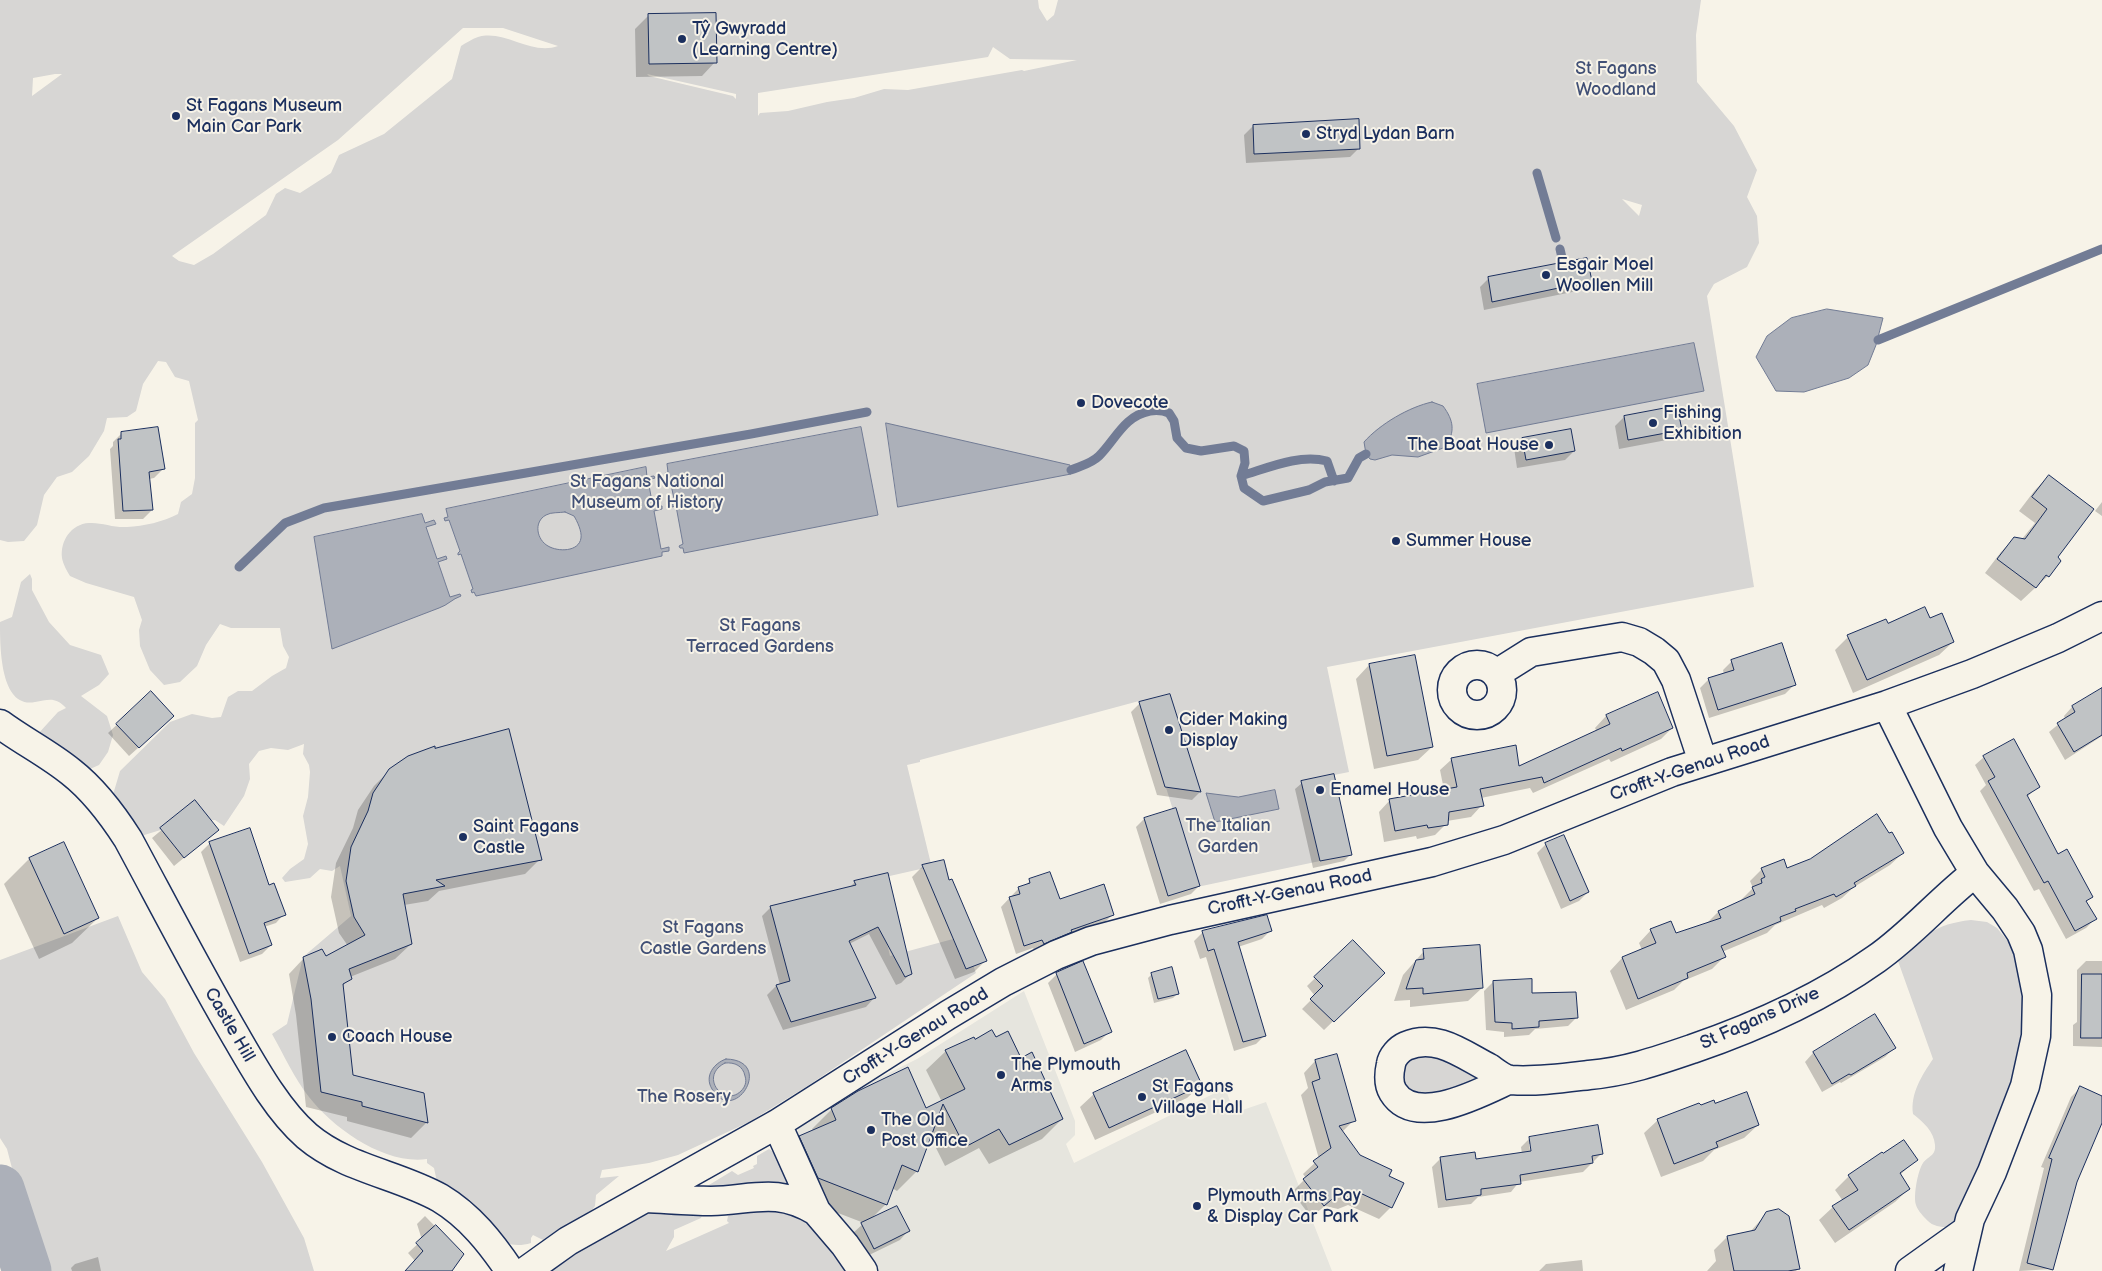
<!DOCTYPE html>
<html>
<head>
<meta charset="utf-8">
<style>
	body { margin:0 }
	canvas { display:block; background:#f7f3e8 }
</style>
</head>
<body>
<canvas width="2102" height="1271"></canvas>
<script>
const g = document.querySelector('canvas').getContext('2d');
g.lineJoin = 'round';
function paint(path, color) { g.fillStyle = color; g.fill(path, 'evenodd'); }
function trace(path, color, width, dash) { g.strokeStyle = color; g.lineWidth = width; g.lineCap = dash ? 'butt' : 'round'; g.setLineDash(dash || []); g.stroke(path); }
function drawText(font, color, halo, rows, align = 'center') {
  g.font = font + ' "Balsamiq Sans",sans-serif'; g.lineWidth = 4; g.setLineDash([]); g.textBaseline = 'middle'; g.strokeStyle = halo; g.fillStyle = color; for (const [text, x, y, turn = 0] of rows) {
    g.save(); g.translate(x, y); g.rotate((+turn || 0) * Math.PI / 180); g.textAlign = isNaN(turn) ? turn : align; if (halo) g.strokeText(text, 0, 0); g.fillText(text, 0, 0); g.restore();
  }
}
paint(new Path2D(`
	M1024 991 1075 1121V1135L1066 1144 1074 1163 1213 1094 1226 1090 1234 1113 1266 1102 1332 1271H871L827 1209 797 1135 798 1129 801 1123 845 1095 917 1059Z`), '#e6e5de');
paint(new Path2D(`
	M0 0H1038L1039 8 1047 21 1054 15 1058 0H1701L1696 35 1697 82 1734 126 1757 170 1747 197 1757 216 1759 243 1747 267 1714 284 1707 296 1754 587 1327 667 1349 772 1334 775 1339 796 1306 803 1320 861 1197 887 1139 701 920 760V762L907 765 931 864 925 868 872 880 890 956 953 939 957 949 966 946 976 973 809 1085 749 1122 678 1155 649 1163 602 1170 600 1178 619 1176 596 1195 595 1206 587 1216 634 1207 703 1213 701 1218 674 1230V1237L666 1251 729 1223 727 1221 728 1216 736 1209 790 1210 824 1236 848 1271H550L549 1243 533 1235 531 1238V1243C504 1251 494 1234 478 1215L479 1210 469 1199H465L437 1182 434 1168 427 1163V1159C385 1165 334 1129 309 1097 294 1078 284 1055 272 1034L287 1024 303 957 351 916 340 866 332 871 320 869 310 878 285 882 282 878 290 869 304 859 308 844 303 816 308 797 310 772 309 765 303 754 304 744 288 750 271 748 259 751 249 764 250 779 244 796 224 826 215 820 177 825 141 836 112 798 120 771 170 722 192 714 212 718 221 717 228 697 238 691H252L272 676 286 668 289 657 283 646 280 628H231L220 624 206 645 197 666 180 682 164 685 150 670 140 646 139 630 142 620 134 597 86 583 70 576C67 571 63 564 62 558 60 541 71 524 89 523 101 522 114 528 127 527 144 526 163 522 178 514L181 502 192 494 195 478V423L198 420 189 381 175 377 166 362 158 361 143 384 136 411 127 417 107 418 104 431 89 456 72 472 57 477 44 495 37 525 24 541 8 542 0 540ZM463 28H503L558 46C531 56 505 29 478 37 472 39 466 43 461 46L452 79 384 134 339 155 331 173 300 193 285 188 276 194 266 215 213 254 194 265 179 261 172 256 338 140ZM993 47 1010 59 1077 60 1024 71 1022 70 908 90 884 89 854 98 827 102 788 111 760 113 758 116V93L988 57ZM55 74H62L32 96 33 78ZM647 74 736 94V99L733 96 649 76ZM1622 199 1642 205 1639 216Z
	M30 574 32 579V590L49 622 70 645 101 655 109 674 99 685 81 696 107 716 113 735 108 752 99 765 79 774 37 735 58 712 66 708C55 696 48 700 35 702 0 709 0 647 0 622L12 617 21 582Z
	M118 916 142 972 165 999 194 1053 262 1162 304 1238 314 1271H48L31 1241 7 1149 0 1138V960Z
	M1971 920 1987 922 1997 928 2015 950 2022 992V1020L2019 1053 2009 1089 2011 1110 1957 1226C1944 1228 1933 1228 1925 1218 1922 1215 1917 1209 1916 1205 1913 1196 1918 1170 1923 1163 1928 1156 1936 1156 1935 1145 1934 1131 1923 1122 1913 1114 1910 1094 1922 1075 1933 1059L1898 961C1924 936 1934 924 1971 920Z
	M1437 1054 1482 1079 1436 1096 1406 1093 1400 1068 1409 1057Z
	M769 1149 779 1156 791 1179 785 1187 704 1188 732 1171 738 1175 754 1168 753 1166 757 1164V1156Z`), '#d7d6d4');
const water = new Path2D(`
	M1827 309 1883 318 1876 345 1868 365 1849 378 1804 392 1776 391 1756 357 1767 336 1791 318Z
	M1694 343 1704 391 1486 433 1477 384Z
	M1432 402 1443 406C1454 421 1455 431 1446 447L1418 457 1392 455 1375 460 1370 459 1366 454 1364 442C1380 424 1409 407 1432 402Z
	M886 423 1070 465 1071 474 898 507Z
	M861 427 878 515 684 553 683 548H680L679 546 683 544 676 506 672 507V504L675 503 669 476H666L665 473 668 472 667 464Z
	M646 467 647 477 654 476 655 478 648 480 653 507 662 506V509L654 511 661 549 669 547V551L662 552V556L476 596 474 592 472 593 471 590 473 589 461 554 458 555V553L460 551 449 520 445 521 444 518 448 517 446 509ZM565 512 574 516C577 521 582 531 581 538 579 552 558 552 548 546 537 540 533 522 546 515 551 512 559 513 565 512Z
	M422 514 425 523 434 520 436 524 426 527 437 559 446 556 447 559 438 562 450 597 460 594 461 596C452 599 448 605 439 608L332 649 314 537Z
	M1275 790 1279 809 1215 822 1206 793 1238 797Z
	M726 1059C776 1060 734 1127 712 1089 704 1076 714 1063 726 1059ZM725 1063C735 1062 743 1066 745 1076 747 1082 745 1087 741 1091 724 1108 698 1076 725 1063Z`);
paint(water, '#acb0b9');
trace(water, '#727c95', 1);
paint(new Path2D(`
	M648 16 715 62 702 76 636 77 635 29Z
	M1253 126 1359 148 1350 157 1246 163 1244 135Z
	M1489 278 1590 281 1582 290 1484 310 1480 287Z
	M1624 417 1681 430 1672 439 1619 449 1615 426Z
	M122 433 163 469 154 478 149 479 152 510 143 519H115L110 449 113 446V442Z
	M1523 439 1574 451 1565 460 1517 468 1514 448Z
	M2049 476 2056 557 2059 561 2048 576 2021 601 1985 573 2001 552 2015 538 2022 539 2035 523 2019 511 2035 490Z
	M2102 502V516L2095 511Z
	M1930 620 1953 642 1939 655 1853 693 1835 650 1848 637 1887 624Z
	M1732 661 1794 685 1785 694 1709 718 1700 688 1709 679 1724 675 1723 670Z
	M1369 665 1432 747 1418 760 1374 769 1356 679Z
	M2102 689V736L2065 760 2049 732 2065 719 2064 716 2072 707Z
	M151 693 164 725 129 756 108 733Z
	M1657 694 1672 728 1661 739 1611 762 1609 759 1533 793 1530 788 1481 798 1482 805 1471 817 1447 821 1446 824 1435 835 1417 839 1416 836 1384 842 1379 812 1390 800 1444 790 1440 770 1452 759 1519 768 1597 732 1595 728 1606 716Z
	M1140 703 1200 792 1192 800 1157 795 1131 712Z
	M1984 757 2038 787 2027 797 2058 856 2091 897 2086 902 2095 919 2086 928 2066 939 2039 889 2034 891 1980 791 1986 785 1975 765Z
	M390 770 540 859 525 874 439 891 428 901 404 905 411 944 395 959 350 977 342 987 351 1076 423 1094 426 1123 411 1138 347 1121V1117L306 1107 296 1015 289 974 304 958H325L348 946 339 933 331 897 336 863 353 828 358 810 374 786Z
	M1302 783 1351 854 1344 861 1313 868 1295 789Z
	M195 802 208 838 174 866 152 838Z
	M1144 819 1199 886 1191 894 1160 904 1136 827Z
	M63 843 98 918 72 943 39 959 4 884 29 859Z
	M210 843 268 886 284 914 276 923 264 927 271 945 262 954 240 962 201 852Z
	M1546 844 1588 892 1579 901 1561 909 1537 853Z
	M1903 853 1890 865 1854 887 1842 898 1824 908 1822 905 1775 925 1767 933 1722 952 1724 957 1712 969 1683 981 1674 990 1626 1010 1610 971 1622 958 1642 950 1639 943 1651 930 1675 934 1706 924 1718 912 1741 902V900L1753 888 1750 881 1762 869H1786Z
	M923 866 948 882 985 961 974 972 955 979 912 877Z
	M1030 881 1059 900 1112 915 1103 924 1035 952 1033 948 1016 954 1001 907 1019 888 1024 886Z
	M855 882 910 974 901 983 896 985 869 934 849 944 874 998 866 1007 783 1030 767 995 776 986 780 985 762 916 771 907 849 888Z
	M1270 931 1262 939 1238 947 1265 1035 1256 1044 1234 1051 1206 957 1200 959 1194 941 1203 932Z
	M1353 941 1383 973 1324 1030 1302 1009 1315 996 1307 986Z
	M1424 951 1482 988 1468 1001 1410 1007V1000L1394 1001 1403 975Z
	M2086 961H2102V1047L2073 1046V1025L2077 1022V970Z
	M1057 974 1110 1031 1101 1040 1075 1052 1048 983Z
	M1152 974 1178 993 1173 998 1154 1003 1148 978Z
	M1493 982 1531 995 1577 1017 1568 1026 1535 1029 1529 1035 1504 1037V1032L1486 1030 1484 991Z
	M1875 1016 1894 1048 1885 1057 1841 1083 1840 1082 1822 1092 1805 1062 1813 1053Z
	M995 1039 1020 1059 1062 1119 1042 1139 989 1164 979 1148 945 1166 930 1136 917 1171 897 1191 892 1188 886 1204 870 1220 908 1231 900 1240 865 1257 853 1233 864 1223 799 1198 780 1156 800 1137 813 1131 812 1129 832 1109 926 1110 942 1102 926 1070 946 1051 975 1041Z
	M1315 1061 1354 1120 1342 1132 1359 1156 1388 1176 1402 1184 1391 1207 1379 1219 1348 1205 1338 1209 1325 1206 1311 1217 1292 1192 1306 1178 1303 1174 1319 1159 1301 1095 1308 1088 1304 1073Z
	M1201 1085 1187 1098 1095 1140 1080 1107 1094 1094Z
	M2080 1088 2102 1097V1119L2076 1181 2052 1269 2019 1271 2044 1168 2041 1167 2071 1097Z
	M1715 1105 1758 1125 1744 1138 1714 1150 1703 1161 1661 1177 1644 1133 1658 1120 1700 1106Z
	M1530 1138 1601 1154 1583 1172 1519 1182 1511 1192 1478 1197 1471 1204 1438 1208 1432 1167 1441 1158 1474 1160 1522 1154 1521 1147ZM1529 1144H1531V1157Z
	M1882 1153 1916 1160 1900 1175 1909 1189 1895 1202 1835 1243 1819 1220 1833 1207 1843 1201 1835 1190 1849 1176Z
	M1767 1213 1799 1268 1796 1271H1707L1716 1261 1714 1250 1727 1237 1749 1233Z
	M425 1216 462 1254 450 1271 415 1261 408 1253 422 1240 417 1224Z
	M98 1257 101 1271H72L71 1268 75 1264Z
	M1582 1260 1583 1271H1539L1546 1264Z`), '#0003');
trace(new Path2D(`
	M1537 173 1556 238
	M1560 249 1563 262
	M1878 340 2102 249
	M1071 470C1080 466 1091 464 1099 456 1116 439 1124 416 1150 411 1157 410 1162 410 1169 413L1174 421 1177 438 1186 448 1201 451 1234 446 1244 451 1245 463 1241 476 1244 488 1263 501 1309 490 1325 482 1348 478 1359 458 1366 454
	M1241 476C1268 468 1298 454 1327 461L1334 481
	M239 567 285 523 324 508 751 434 867 412`), '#727c95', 9);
trace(new Path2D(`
	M0 1189 27 1271`), '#acb0b9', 49);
const building = new Path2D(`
	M716 13 717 63 649 64 648 14Z
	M1359 119 1360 149 1254 154 1253 125Z
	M1587 258 1592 281 1492 302 1488 277Z
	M1677 406 1682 430 1628 440 1624 416Z
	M158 427 165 469 149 472 153 510 123 511 118 439H121V432Z
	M1571 429 1575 451 1526 460 1522 438Z
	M2049 475 2094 509 2058 557 2061 561 2049 577 2046 575 2036 588 1997 559 2014 537 2025 539 2047 509 2032 497Z
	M1925 607 1930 618 1942 613 1954 642 1867 680 1847 635 1886 619 1888 623Z
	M1782 643 1796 685 1718 710 1708 678 1734 670 1731 660Z
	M1415 655 1433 747 1387 756 1369 664Z
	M2102 688V735L2074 752 2057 723 2075 712 2072 706Z
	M151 691 174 716 139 748 116 724Z
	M1658 692 1673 728 1622 751 1621 748 1544 783 1542 777 1480 789 1484 806 1449 812 1448 825 1428 828 1427 825 1395 831 1389 799 1457 787 1451 758 1516 745 1519 766 1610 724 1606 715Z
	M1170 694 1201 792 1165 787 1139 702Z
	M509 729 542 860 436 880 445 886 403 894 412 944 349 969 352 979 343 984 353 1075 424 1093 428 1123 362 1106V1102L321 1092 311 999 303 957 322 949 326 956 365 935 354 917 346 881 351 847 368 811 373 793 389 769 408 756 435 746V748Z
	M2014 739 2040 787 2027 795 2058 854 2067 849 2093 897 2086 901 2097 919 2075 931 2048 881 2044 883 1988 781 1995 777 1983 756Z
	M1334 774 1352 855 1320 861 1301 781Z
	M195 800 219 830 184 858 160 828Z
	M1176 808 1200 886 1168 896 1144 818Z
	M1877 814 1889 833 1892 832 1904 853 1854 883 1856 886 1836 897 1834 894 1795 909 1796 911 1780 917 1781 921 1721 946 1726 957 1687 973 1688 978 1638 999 1622 957 1656 943 1650 929 1671 921 1676 933 1721 918 1718 911 1755 894 1752 887 1762 883 1761 879 1765 877 1761 868 1784 859 1787 868 1810 859Z
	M250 828 269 885 274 883 286 915 264 923 272 945 249 954 209 842Z
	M1564 835 1589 892 1570 901 1545 843Z
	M64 842 99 918 64 934 29 858Z
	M944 860 949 880 952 879 987 961 966 969 922 865Z
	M1050 872 1060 899 1104 884 1114 915 1071 930 1072 932 1044 944 1042 940 1024 946 1009 897 1020 894 1018 887 1030 883 1029 879Z
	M888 873 912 974 905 977 878 927 849 941 876 998 791 1022 776 985 790 981 770 906 856 885 854 881Z
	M1267 915 1272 931 1238 942 1266 1036 1243 1042 1214 949 1208 951 1202 931Z
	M1353 940 1385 973 1334 1022 1310 999 1323 986 1314 977Z
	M1480 945 1483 988 1423 994V988L1406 989 1416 960 1424 959 1423 949Z
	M1083 961 1112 1032 1084 1044 1056 973Z
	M1172 967 1179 994 1158 999 1151 973Z
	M2082 974H2102V1038H2081Z
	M1532 979V993L1576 992 1578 1018 1539 1021V1027L1512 1029V1023L1495 1022 1493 981Z
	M1875 1014 1896 1048 1851 1075 1849 1074 1832 1084 1813 1052Z
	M992 1030 996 1037 1008 1031 1021 1058 1032 1052 1063 1119 1009 1145 999 1129 965 1147 943 1104 918 1172 902 1165 887 1205 818 1178 799 1136 836 1120 831 1108 858 1091 908 1067 926 1108 965 1089 945 1050 974 1037 975 1039Z
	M1186 1050 1202 1085 1109 1128 1093 1093Z
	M1337 1054 1356 1121 1339 1126 1360 1155 1392 1170 1389 1176 1404 1183 1392 1208 1360 1193 1350 1198 1338 1194 1324 1206 1303 1179 1318 1167 1313 1161 1331 1148 1312 1082 1320 1079 1315 1060Z
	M2080 1086 2102 1096V1123L2077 1182 2053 1270 2027 1263 2052 1159 2049 1158Z
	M1747 1092 1759 1125 1716 1142 1718 1147 1674 1164 1657 1119 1699 1103 1701 1105 1714 1100 1715 1103Z
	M1598 1125 1603 1154 1592 1156 1593 1163 1520 1175 1521 1184 1481 1189V1195L1446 1200 1440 1157 1475 1152 1476 1159 1531 1151 1529 1137Z
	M1904 1140 1918 1160 1900 1173 1910 1189 1849 1230 1832 1206 1858 1190 1848 1175 1882 1152 1883 1153Z
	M897 1206 910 1231 874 1249 861 1223Z
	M1779 1209 1789 1216 1800 1269 1788 1271H1734L1727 1236 1755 1230 1766 1212Z
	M436 1225 464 1254 452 1271H405L423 1251 416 1243Z`);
paint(building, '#c0c3c5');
trace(building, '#1b2f5e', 1);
const minor = new Path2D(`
	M1452 690a25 25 0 1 1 50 0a25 25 0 1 1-50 0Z
	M1496 674 1531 652 1622 637 1639 642 1654 651 1666 661 1676 680 1703 762
	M1887 705 1948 828 1975 873 2005 909 2021 933 2028 950 2037 995 2036 1036 2025 1086 1992 1172 1970 1219 1958 1271
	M0 724C23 741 49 754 71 772 94 790 112 814 128 839 162 902 195 966 231 1028 252 1064 276 1109 307 1136 346 1169 397 1174 440 1198 470 1216 491 1243 510 1271
	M1508 1080C1480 1093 1415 1128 1393 1092 1388 1084 1389 1073 1391 1064 1392 1057 1399 1049 1406 1046 1436 1033 1462 1054 1489 1068 1495 1072 1503 1079 1511 1080 1536 1082 1564 1078 1589 1075 1625 1072 1657 1061 1692 1049 1756 1027 1821 998 1876 959 1912 934 1941 899 1975 873
	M777 1124 816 1211 845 1245 863 1271
	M646 1198C668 1199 690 1201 711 1201 753 1200 776 1187 816 1211
	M526 1271 568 1241 777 1124 948 1015 1003 982 1056 955 1091 941 1170 920 1432 862 1504 840 1672 772 1887 705 1972 674 2058 638 2102 616
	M1910 1271 1966 1231`);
trace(minor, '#1b2f5e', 31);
trace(minor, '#f7f3e8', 28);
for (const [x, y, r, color] of [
	[682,39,5,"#1b2f5e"],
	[176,116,5,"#1b2f5e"],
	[1306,134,5,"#1b2f5e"],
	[1546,275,5,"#1b2f5e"],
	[1081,403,5,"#1b2f5e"],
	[1653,423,5,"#1b2f5e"],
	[1549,445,5,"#1b2f5e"],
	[1396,541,5,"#1b2f5e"],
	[1169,730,5,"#1b2f5e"],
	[1320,790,5,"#1b2f5e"],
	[463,837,5,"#1b2f5e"],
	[332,1037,5,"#1b2f5e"],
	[1001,1075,5,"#1b2f5e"],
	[1142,1097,5,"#1b2f5e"],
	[871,1130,5,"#1b2f5e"],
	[1197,1206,5,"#1b2f5e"]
]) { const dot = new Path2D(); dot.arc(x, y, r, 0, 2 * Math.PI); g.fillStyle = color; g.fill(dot); trace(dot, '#f7f3e8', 2); }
drawText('18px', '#1b2f5e', '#f7f3e8', [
	["Tŷ Gwyradd",692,29],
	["(Learning Centre)",692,50],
	["St Fagans Museum",186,106],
	["Main Car Park",186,127],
	["Stryd Lydan Barn",1316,134],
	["Esgair Moel",1556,265],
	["Woollen Mill",1556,286],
	["Dovecote",1091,403],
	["Fishing",1663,413],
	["Exhibition",1663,434],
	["The Boat House",1539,445,"right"],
	["Summer House",1406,541],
	["Cider Making",1179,720],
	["Display",1179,741],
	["Enamel House",1330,790],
	["Saint Fagans",473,827],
	["Castle",473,848],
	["Coach House",342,1037],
	["The Plymouth",1011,1065],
	["Arms",1011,1086],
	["St Fagans",1152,1087],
	["Village Hall",1152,1108],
	["The Old",881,1120],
	["Post Office",881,1141],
	["Plymouth Arms Pay",1207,1196],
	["& Display Car Park",1207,1217]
], 'left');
drawText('18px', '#415076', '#f7f3e8', [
	["St Fagans",1616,69],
	["Woodland",1616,90],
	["St Fagans National",647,482],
	["Museum of History",647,503],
	["St Fagans",760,626],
	["Terraced Gardens",760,647],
	["The Italian",1228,826],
	["Garden",1228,847],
	["St Fagans",703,928],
	["Castle Gardens",703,949],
	["The Rosery",684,1097]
]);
drawText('18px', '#1b2f5e', '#f7f3e8', [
	["Crofft-Y-Genau Road",1690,769,-19],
	["Crofft-Y-Genau Road",1290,893,-12],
	["St Fagans Drive",1760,1019,-24],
	["Castle Hill",229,1025,60],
	["Crofft-Y-Genau Road",916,1037,-32]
]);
</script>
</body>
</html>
